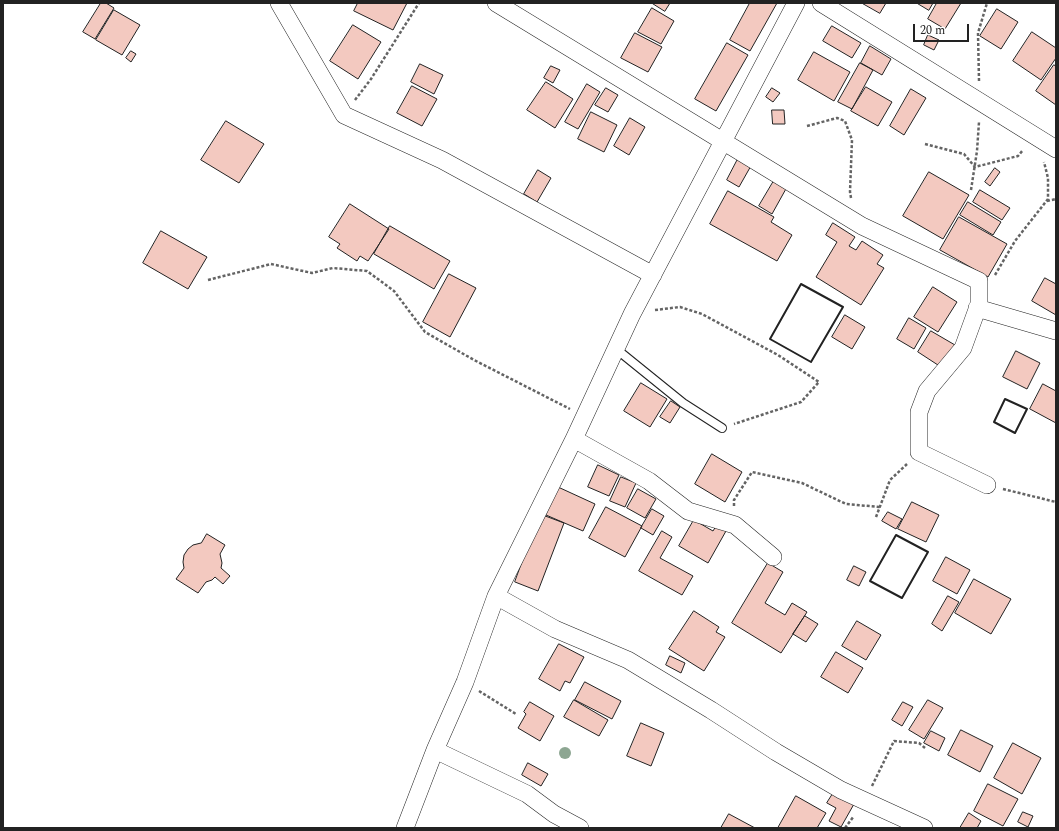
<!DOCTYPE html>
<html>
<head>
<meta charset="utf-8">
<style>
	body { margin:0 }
	#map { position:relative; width:1059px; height:831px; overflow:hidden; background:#fff; font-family:Spectral,serif }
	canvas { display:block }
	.frame { position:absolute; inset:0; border:4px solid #222; pointer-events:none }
	.scale { position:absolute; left:913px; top:24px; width:56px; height:18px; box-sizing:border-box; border:2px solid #222; border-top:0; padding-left:5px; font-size:12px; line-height:14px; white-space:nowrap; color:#222; -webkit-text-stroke:3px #fff; paint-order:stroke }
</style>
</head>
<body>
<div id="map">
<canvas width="1059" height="831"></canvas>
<div class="frame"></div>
<div class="scale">20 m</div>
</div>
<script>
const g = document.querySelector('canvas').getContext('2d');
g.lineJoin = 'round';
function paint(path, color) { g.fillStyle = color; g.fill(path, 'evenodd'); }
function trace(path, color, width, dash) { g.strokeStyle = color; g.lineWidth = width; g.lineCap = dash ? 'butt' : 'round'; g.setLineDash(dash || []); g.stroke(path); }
const building = new Path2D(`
	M101 3H106L114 8 95 39 83 32Z
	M358 3H407L393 30 354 11Z
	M652 3H670L665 11Z
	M750 3H777L750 51 730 40Z
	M862 3H886L880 13Z
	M917 3H933L929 10Z
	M937 3H961L945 29 928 19Z
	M652 8 674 21 661 44 638 32Z
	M997 9 1018 22 1001 49 980 36Z
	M114 10 140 25 122 55 96 40Z
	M353 25 381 42 358 79 330 61Z
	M832 26 861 43 852 58 823 41Z
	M1032 32 1056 48V58L1041 80 1013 61Z
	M635 33 662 47 648 72 621 58Z
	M928 35 939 40 934 50 924 45Z
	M727 43 748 55 716 111 695 99Z
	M870 46 891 59 882 75 861 63Z
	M131 51 136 54 131 62 126 58Z
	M814 52 850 72 834 101 798 80Z
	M860 63 873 70 852 109 838 102Z
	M420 64 443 75 434 94 411 82Z
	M1054 65 1056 66V105L1036 91Z
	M551 66 560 70 553 83 544 78Z
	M546 82 573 99 555 128 527 110Z
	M587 84 600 92 578 129 565 122Z
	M412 86 437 99 422 126 397 113Z
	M866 87 892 102 878 126 851 111Z
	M606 88 618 95 608 112 595 105Z
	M772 88 780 93 773 102 766 97Z
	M911 89 926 98 904 135 890 126Z
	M772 110H784L785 124H773Z
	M591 112 617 125 604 152 578 139Z
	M630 118 645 127 629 155 614 146Z
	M226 121 264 144 239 183 201 160Z
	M739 157 752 164 739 187 727 180Z
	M995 168 1000 172 990 186 985 182Z
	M538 170 551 178 537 202 524 194Z
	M929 172 969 195 943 239 903 216Z
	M775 179 787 187 772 214 759 206Z
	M980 190 1010 208 1002 220 973 202Z
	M728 191 774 217 771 222 792 235 777 261 710 224Z
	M968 202 1001 222 993 235 960 215Z
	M350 204 389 229 368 261 360 256 357 261 337 248 340 244 329 237Z
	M959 217 1007 244 988 277 940 250Z
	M833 223 855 237 849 246 856 250 862 241 883 255 877 264 884 268 861 305 816 277 837 242 826 235Z
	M390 226 450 261 434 289 374 254Z
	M161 231 207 257 188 289 143 263Z
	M449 274 476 288 450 337 423 322Z
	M1045 278 1056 284V315L1032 301Z
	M933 287 957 302 938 332 914 317Z
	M845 315 865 327 852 349 832 337Z
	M909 318 926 328 914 349 897 339Z
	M931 331 955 345 941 367 918 352Z
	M1016 351 1040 363 1027 389 1003 377Z
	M641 383 667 399 650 427 624 411Z
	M1043 384 1056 391V423L1030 409Z
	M671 401 680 407 670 423 660 417Z
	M712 454 742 472 725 502 695 484Z
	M598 465 619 475 609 496 588 487Z
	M621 477 636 483 625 507 610 501Z
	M558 487 595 504 583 531 546 515Z
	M638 489 656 499 645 518 627 508Z
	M912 502 939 515 926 542 898 529Z
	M606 507 642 526 625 557 589 538Z
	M652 509 664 516 653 535 641 528Z
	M888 512 902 519 896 529 882 521Z
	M540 514 564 523 538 591 515 582Z
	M694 520 713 531 716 526 726 531 708 563 679 546Z
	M662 531 672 537 660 558 693 576 682 595 639 571Z
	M207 534 225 545 220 554 222 563 221 568 230 576 223 584 215 577 212 580 206 582 198 593 176 579 184 568 183 562 184 555 188 549 193 545 201 543Z
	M946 557 970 570 957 594 933 581Z
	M768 563 783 572 765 603 785 615 792 603 807 612 781 653 732 623Z
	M854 566 866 572 859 586 847 580Z
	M974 579 1011 599 991 634 955 613Z
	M948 596 959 602 942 631 932 624Z
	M694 611 719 627 716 632 725 637 704 671 669 649Z
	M805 616 818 624 806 642 793 634Z
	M857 621 881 635 866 660 842 646Z
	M559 644 584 657 570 683 565 681 560 691 539 679Z
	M836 652 863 668 848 693 821 677Z
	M670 656 685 663 681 673 666 665Z
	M585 682 621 701 612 719 575 700Z
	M574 700 608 720 599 736 564 717Z
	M928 700 943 708 924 739 909 730Z
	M530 702 554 716 540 741 518 728 526 714 524 712Z
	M903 702 913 707 902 726 892 720Z
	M641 723 664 733 651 766 627 756Z
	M961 730 993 746 980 772 948 755Z
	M931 731 945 738 939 751 924 743Z
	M1013 743 1041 758 1022 794 994 778Z
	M528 763 548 774 541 786 522 775Z
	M988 784 1018 799 1003 826 974 811Z
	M834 792 854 804 841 827 829 821 836 808 827 803Z
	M796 796 826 813 817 828H778Z
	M1023 812 1033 816 1028 827 1018 822Z
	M969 813 981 821 977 828H960Z
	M729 814 755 828H721Z`);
paint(building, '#f3c9c0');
trace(building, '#222', 1);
const lane = new Path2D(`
	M615 348 683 403 722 428`);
const street = new Path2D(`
	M279 3 344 115 442 160 653 275
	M496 3 862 226 979 281V304L963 348 927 391 919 412V452L987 485
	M821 3 1056 149
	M977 308 1056 331
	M574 439 649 481 688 511 735 525 773 557
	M496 596 555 629 628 660 711 710 776 752 841 790 924 828
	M435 750 527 794 554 814 580 828
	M405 828 435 750 465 682 496 596 574 439 632 314 796 3`);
trace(lane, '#222', 10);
trace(street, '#222', 18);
trace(new Path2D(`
	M979 81 978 33 987 3
	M355 100 371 79 419 3
	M807 126 837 118 845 121 852 140 850 192 851 198
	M925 144 964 154 975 167 1018 156 1023 150
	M971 190 977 151 979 122
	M1047 201 1056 199
	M995 275 1015 241 1048 199V178L1044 162
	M208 280 271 264 312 273 333 268 367 271 394 291 425 332 474 360 570 409
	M655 310 680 307 702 314 778 355 819 382 801 402 734 424
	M1003 489 1056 502
	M734 506V500L752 472 802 483 846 504 880 507
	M876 517 890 480 907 464
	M479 691 516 714
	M872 786 894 741 919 743 925 748
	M845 828 854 816`), '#646464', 2.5, [3, 2]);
trace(lane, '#fff', 8);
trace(street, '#fff', 17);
trace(new Path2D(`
	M801 284 843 307 811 362 770 339Z
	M1005 399 1027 409 1015 433 994 422Z
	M896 535 928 552 902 598 870 581Z`), '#222', 2);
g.fillStyle = '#8da692';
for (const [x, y] of [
	[565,753]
]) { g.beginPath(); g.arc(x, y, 6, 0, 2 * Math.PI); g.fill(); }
</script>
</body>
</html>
